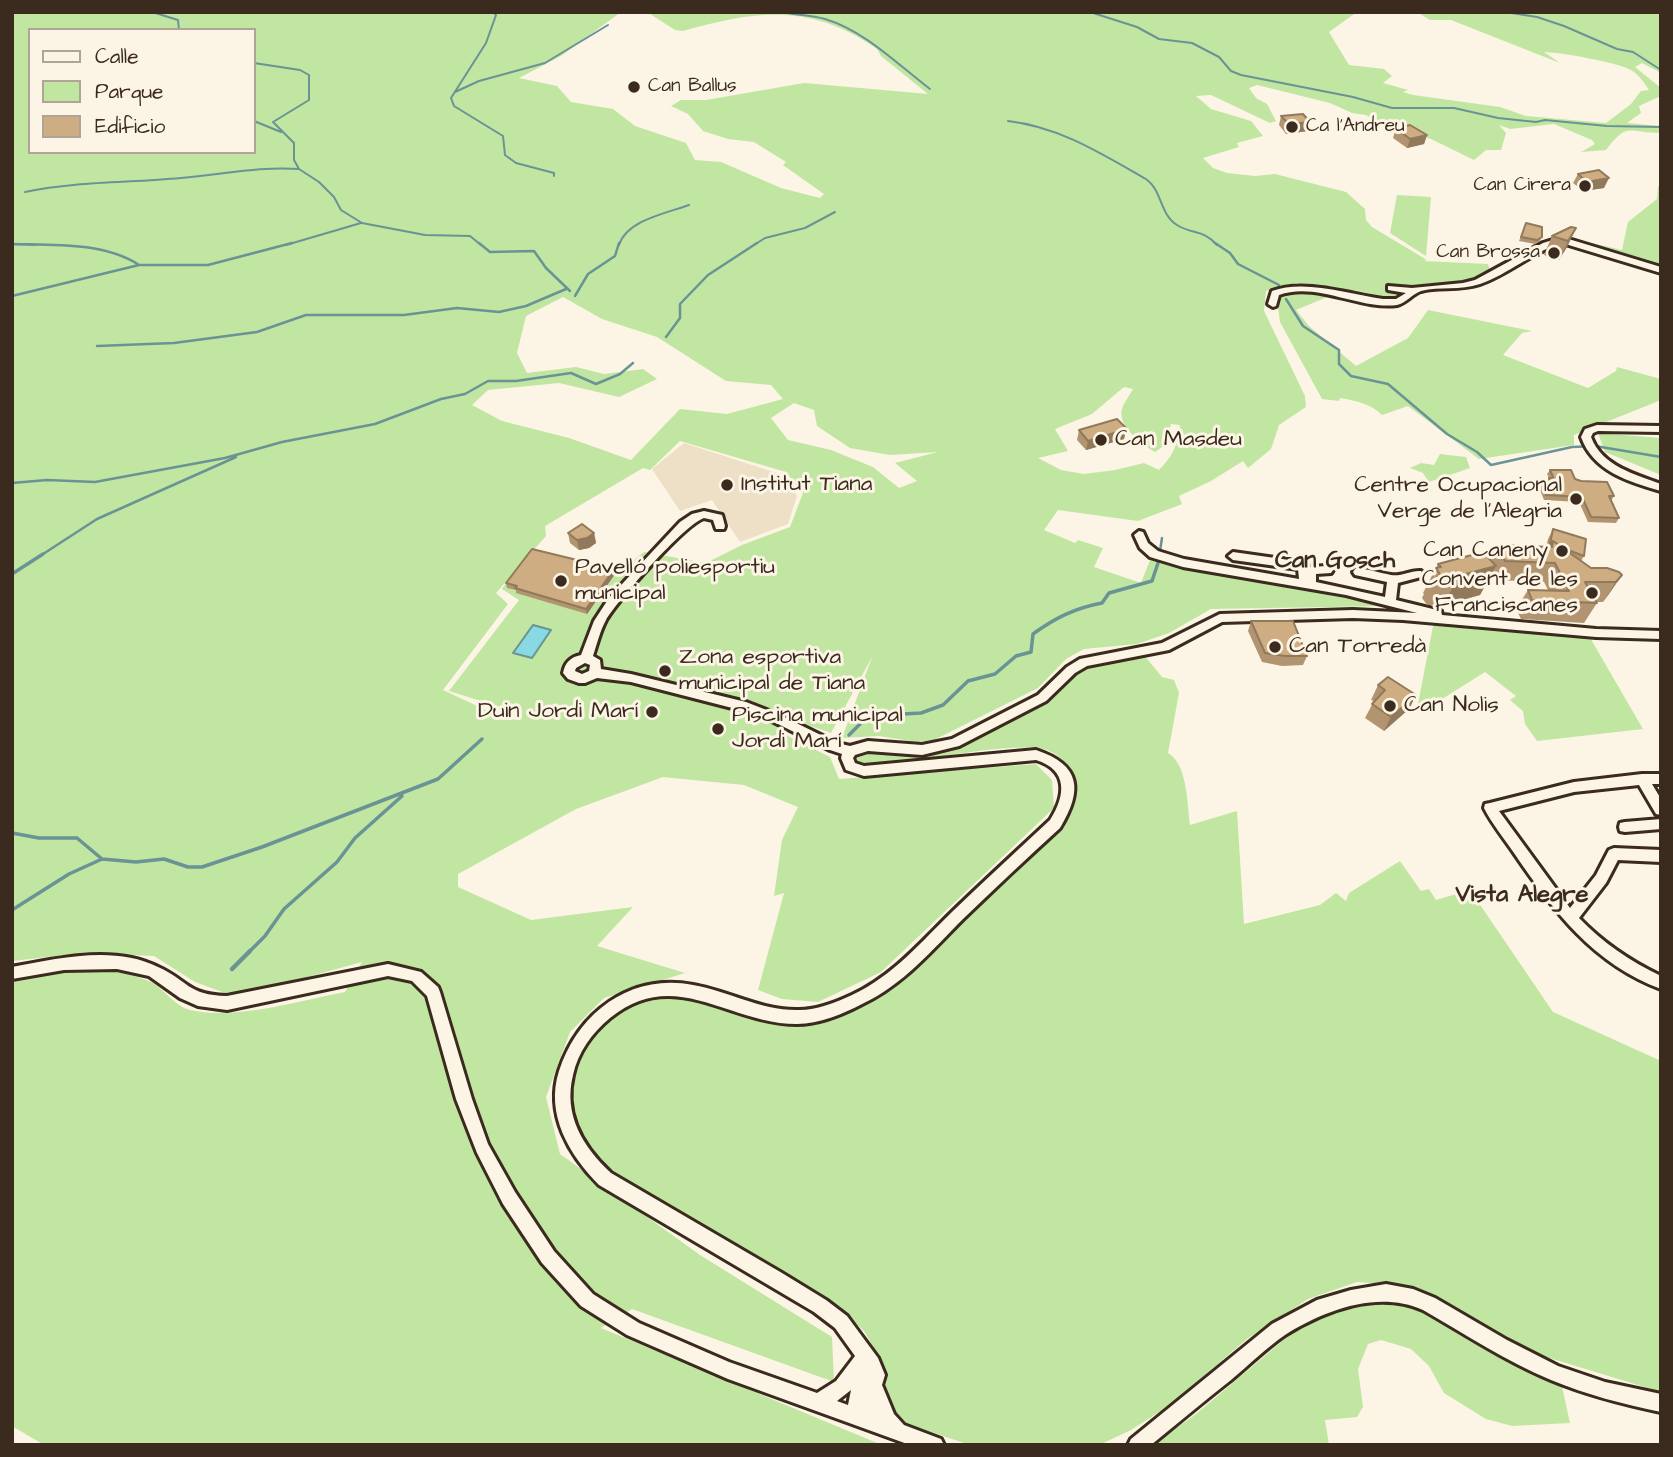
<!DOCTYPE html>
<html>
<head>
<meta charset="utf-8">
<style>
	body { margin:0 }
	#map { position:relative; width:1673px; height:1457px; overflow:hidden; background:#fcf5e5; font-family:"Architects Daughter",sans-serif }
	canvas { display:block }
	.frame { position:absolute; inset:0; border:14px solid #3b2a1e; pointer-events:none }
	.legend { position:absolute; left:28px; top:28px; width:228px; height:126px; box-sizing:border-box; background:#fcf5e5; border:2px solid #afa495; margin:0; padding:9px 12px; list-style:none; font-size:21px; color:#3b2a1e }
	.legend li { display:flex; align-items:center; gap:14px; height:35px }
	.legend b { width:35px; border:2px solid #afa495 }
</style>
</head>
<body>
<div id="map">
<canvas width="1673" height="1457"></canvas>
<div class="frame"></div>
<ul class="legend">
<li><b style="height:9px;background:#fcf5e5"></b>Calle</li>
<li><b style="height:19px;background:#c1e6a1"></b>Parque</li>
<li><b style="height:19px;background:#cfad82"></b>Edificio</li>
</ul>
</div>
<script>
const g = document.querySelector('canvas').getContext('2d');
g.lineJoin = 'round';
function paint(path, color) { g.fillStyle = color; g.fill(path, 'evenodd'); }
function trace(path, color, width, dash) { g.strokeStyle = color; g.lineWidth = width; g.lineCap = dash ? 'butt' : 'round'; g.setLineDash(dash || []); g.stroke(path); }
function drawText(font, color, halo, rows, align = 'center') {
  g.font = font + ' "Architects Daughter",sans-serif'; g.lineWidth = 6; g.setLineDash([]); g.textBaseline = 'middle'; g.strokeStyle = halo; g.fillStyle = color; for (const [text, x, y, turn = 0] of rows) {
    g.save(); g.translate(x, y); g.rotate((+turn || 0) * Math.PI / 180); g.textAlign = isNaN(turn) ? turn : align; if (halo) g.strokeText(text, 0, 0); g.fillText(text, 0, 0); g.restore();
  }
}
paint(new Path2D(`
	M684 443 783 475 797 496 788 524 740 542 712 500 680 511 652 469Z`), '#eedfc7');
paint(new Path2D(`
	M12 12H621L561 56 519 78 557 86 571 102 613 109 635 126 686 143 695 160 721 162 781 188 820 198 824 194 783 165 786 162 754 142 728 139 703 131 688 114 671 106 681 100H706L804 83 928 94 881 56 877 49C812 3 756 10 683 31L675 30 647 12H1357L1329 32 1349 65 1384 69 1392 76 1383 83 1408 90 1403 92 1413 95 1500 107 1526 116 1606 123 1631 104 1641 91 1649 90C1644 82 1639 75 1631 70 1620 63 1559 52 1544 52L1560 63 1451 20H1430L1417 12H1661V73L1642 63 1635 67 1661 88V96L1639 106 1641 113 1627 123 1661 126V133C1628 133 1628 121 1606 150L1581 152 1595 144 1592 140 1554 124 1510 129 1499 125 1506 133 1501 150H1486L1474 160 1431 139 1389 127 1366 115 1352 113 1330 103 1257 85 1249 88 1256 98 1267 104 1276 121 1270 123 1211 95 1196 96 1211 109 1251 121 1263 136 1237 143 1239 147 1203 158 1213 168 1227 173 1255 176 1275 174 1346 192 1365 209 1366 220 1372 227 1427 260 1423 261 1488 264 1490 270C1463 290 1424 286 1391 287L1403 294 1394 299 1354 290 1352 293 1296 283 1266 291 1264 311 1305 396 1306 407 1279 425 1271 449 1248 468 1243 461 1211 481 1179 496 1182 504 1138 521 1058 510 1044 530 1075 543 1078 540 1103 548 1094 567 1141 583 1150 560 1387 606 1211 609 1169 633 1137 644 1084 649 1066 659 1038 688 934 740 917 742 879 736 842 738 872 657 831 733 793 720 782 733 830 757 839 779 1036 764 1052 780 1054 808 881 972 818 1002 782 999 758 990 784 893 774 896 782 840 798 807 744 785 663 777 576 809 458 874V887L531 920 633 907 597 946 685 973 604 998 570 1032 546 1097 560 1154 700 1255 832 1337 834 1382 632 1309 601 1328 882 1445H44L12 1426V981C55 972 109 962 151 982 164 989 175 1006 190 1010 237 1020 298 1001 345 992L362 962 253 992 225 993 195 982 154 956 83 953 12 961ZM30 30H254V152H30ZM563 297 602 319 657 337 726 381 771 385 783 399 727 414 680 409 631 460 569 438 502 421 472 405 488 390 559 383 619 397 657 379 643 369 604 374 576 367 527 373 517 353 526 316ZM1124 387 1133 389C1130 395 1124 402 1122 409 1117 426 1142 445 1155 452L1165 445 1171 424 1180 425C1179 443 1172 457 1159 470L1144 463 1115 470 1084 474 1061 470 1038 458 1068 451 1055 429 1092 414ZM794 403 814 410 817 426 850 448 890 455 938 452 895 463 917 481 899 488 873 467 831 450 788 440 771 418ZM680 441 786 472 803 493 790 527 742 545 706 563 644 552 620 571 531 553 546 536 545 526 643 468 650 470ZM510 577 502 589 519 600 449 691 522 714 518 720 501 717 443 690 508 604 496 593Z
	M1658 186H1661V269L1585 245 1583 241 1622 250 1628 222 1657 199Z
	M1397 195 1431 197 1426 256 1390 233Z
	M1307 291 1332 295 1296 310 1309 326 1356 366 1408 338 1428 310 1532 331 1522 333 1503 355 1588 388 1616 371 1617 367 1661 379V400L1574 435V445L1479 459 1408 406 1382 415C1370 403 1356 401 1340 398L1339 401 1322 399 1280 322 1277 299 1280 295Z
	M1598 433 1661 438V475L1605 452Z
	M1440 454 1466 457 1470 468 1429 482 1423 473 1410 468 1421 463 1434 465Z
	M1434 621 1589 636 1643 729 1537 741 1525 724 1523 711 1510 700 1516 696 1485 672 1426 709 1418 704Z
	M1144 655 1162 677 1174 680 1179 693 1168 753C1188 765 1187 804 1190 825L1237 811 1244 924 1320 905 1336 893 1346 901 1349 893 1400 861 1421 891 1429 889 1436 900 1470 890 1553 1012 1661 1061V1392L1546 1357 1407 1286 1357 1282 1308 1299 1247 1339 1167 1407 1131 1430 1099 1445H970L907 1424 893 1417 885 1401 874 1348 864 1331 845 1313 623 1181C596 1161 576 1139 570 1105 566 1080 576 1055 591 1036 645 973 713 1001 783 1013 805 1016 824 1021 845 1013 887 996 921 959 953 929 987 897 1020 866 1054 834 1067 820 1080 803 1073 782 1069 767 1061 755 1047 750 1017 740 906 763 869 768 860 767 855 766 852 757L862 751 959 744 1043 701 1081 667 1111 658Z
	M1384 1300C1448 1312 1505 1352 1561 1382L1570 1423 1512 1426 1486 1419 1444 1393 1429 1366 1411 1349 1381 1340 1368 1344 1358 1369 1363 1407 1357 1417 1325 1420 1329 1445H1153L1196 1414 1287 1337 1331 1310 1358 1302Z`), '#c1e6a1');
const water = new Path2D(`
	M533 625 551 630 532 658 513 653Z`);
paint(water, '#89d9e4');
trace(water, '#6a9395', 2);
trace(new Path2D(`
	M152 12 178 20 179 30
	M493 12 496 15 486 43 451 98 454 106 503 136 505 155 516 163 554 173V176
	M781 12C795 15 811 15 825 19 865 31 897 64 930 89
	M1090 12 1137 27 1159 39 1192 43 1219 57 1231 71 1241 75 1353 97 1392 108H1454L1498 118 1536 122 1545 120 1607 126 1661 127
	M1505 12 1537 17 1564 26 1617 49 1633 52 1661 70
	M254 63 300 70 309 75V100L273 122 294 143V160L299 169 319 182 334 197 341 210 362 223 425 235 470 236 481 245
	M455 92 479 81 545 63 608 25
	M254 121 281 132
	M1008 121C1060 127 1102 154 1146 179 1162 190 1160 215 1177 225 1193 235 1203 229 1217 245
	M25 192C77 181 128 183 181 178 221 175 259 166 299 169
	M12 244 36 245
	M286 245 361 223
	M619 245C627 220 667 213 689 205
	M754 245 765 238 805 228 835 212`), '#6a9395', 2);
trace(new Path2D(`
	M479 243 490 252 534 251 546 268 570 291
	M1215 243 1230 253 1238 264 1279 285
	M12 244C52 245 104 242 139 265H208L292 243
	M12 296 139 265
	M575 296 588 274 615 256 619 243
	M1286 299 1303 326 1339 350V364L1351 376 1388 384 1447 434 1477 452 1491 465 1572 447 1595 446 1661 457
	M666 337 680 318V304L708 275 757 243
	M97 346 174 343 257 332 306 315H404L457 308 499 312 526 306 566 289
	M12 483 47 480 95 482 225 458 282 442 375 424 441 399 465 394 488 381H516L571 373 596 384 620 374 633 363
	M1160 551 1162 538
	M40 556 97 519 236 457`), '#6a9395', 2.5);
trace(new Path2D(`
	M12 574 43 554
	M849 735 868 716 921 713 943 705 968 681 995 674 1016 656 1031 652 1033 634C1055 618 1075 608 1102 603L1109 593 1152 581 1159 560
	M12 833 39 838H77L102 859
	M12 910 69 874 102 859 136 862 164 859 188 867H202L262 847 438 779 482 739
	M249 952 265 936 284 909 337 862 355 838 402 796`), '#6a9395', 3.5);
trace(new Path2D(`
	M232 969 250 951`), '#6a9395', 4.5);
const minor = new Path2D(`
	M1562 237 1661 267V273L1562 243C1532 252 1509 274 1480 284 1460 291 1440 286 1421 291 1412 294 1406 303 1397 305 1360 310 1316 281 1279 295L1276 306 1273 307 1268 304 1272 291C1304 279 1349 294 1383 299H1396L1406 293 1388 290V286L1412 288 1463 283 1475 280 1543 243Z
	M1597 425 1661 426V432L1598 431 1593 433 1591 437C1602 466 1634 474 1661 484V491C1629 482 1593 471 1581 437L1585 429Z
	M704 511 722 515 725 526 724 529H716L713 520 704 518C685 524 617 601 606 620 600 631 597 644 593 656L600 660 601 669 631 674 746 702 782 716 837 743 850 746 868 741 922 745 952 739 1038 695 1067 667 1080 659 1162 643 1220 614 1353 610 1417 613 1346 595 1183 567 1150 557 1140 548 1134 535 1139 531 1143 532 1148 543 1158 551 1184 559 1299 579 1298 569 1233 560 1228 556 1233 552 1303 562 1307 563 1309 567 1327 566 1333 570 1331 573 1316 574V582L1385 597 1387 582 1355 575 1353 572 1355 569C1367 568 1379 573 1391 575 1401 577 1411 570 1421 571L1423 574 1421 577 1398 583 1396 600 1441 611 1442 615 1596 629 1661 631V639L1596 637 1403 620 1353 618 1222 622 1169 650 1087 666 1075 673 1046 701 959 746 922 755 868 751 855 755 853 758 855 763 864 766 1036 750C1081 765 1083 790 1060 828 1027 858 995 888 963 919 932 950 903 985 862 1004 843 1014 819 1024 797 1024 729 1024 674 965 610 1018 592 1033 578 1052 573 1075 563 1115 583 1147 611 1173L782 1273 826 1300 847 1316 878 1358 885 1375 882 1385 894 1414 904 1425 941 1439 944 1445H910L728 1379 627 1335 581 1306 542 1263 503 1204 477 1153 456 1099 427 996 412 981 388 976 227 1010 198 1006 180 998 149 976 117 969 64 970 12 979V967C58 958 115 945 158 967 189 981 187 995 227 996L388 964 421 972 438 987 440 992 472 1099 488 1144 515 1192 554 1251 593 1294 639 1323 729 1362 817 1393 836 1381 855 1356 835 1328 814 1312 599 1185C569 1155 545 1114 559 1071 578 1013 630 973 693 985 728 991 760 1010 796 1010 815 1011 835 1003 852 995 893 976 922 941 953 911 985 880 1018 850 1050 820 1066 795 1068 770 1036 760L864 776 846 770 841 758 842 754 830 750 774 722 744 711 631 682 597 678 585 683H579L568 679 563 673C565 662 571 657 581 655L594 621 609 598 680 522 692 514ZM585 663 590 665 589 671 582 674 575 671 576 668ZM851 1390 848 1405 837 1401Z
	M1642 774H1661V784H1652L1661 799V815L1656 814 1639 785 1574 792 1499 811 1570 908 1596 875 1609 850 1614 848 1661 850V862L1618 860 1606 883 1579 918C1603 943 1630 961 1661 976V989C1593 964 1553 910 1514 853 1504 838 1492 824 1484 808L1485 804 1490 803 1574 782Z
	M1661 819V829L1625 832 1620 831 1619 827 1620 823 1625 822Z
	M1386 1284 1413 1289 1435 1298 1507 1340 1558 1366 1605 1382 1661 1394V1412C1623 1404 1587 1395 1551 1380 1507 1362 1465 1334 1423 1310 1378 1290 1325 1310 1285 1335 1266 1348 1249 1365 1231 1380 1204 1401 1178 1423 1151 1445H1128L1131 1439 1272 1324 1317 1300 1351 1290Z`);
trace(minor, '#3b2a1e', 6);
paint(minor, '#fcf5e5');
paint(new Path2D(`
	M1281 116 1308 131 1286 134 1279 125Z
	M1396 128 1427 135 1424 144 1407 148 1393 138Z
	M1578 174 1604 188 1583 191 1573 183Z
	M1526 223 1542 237 1539 242 1535 244 1519 241Z
	M1576 228 1567 247 1559 260 1544 255 1552 236Z
	M1079 430 1124 439 1086 450 1077 440Z
	M1550 470 1575 479 1614 496 1611 501 1619 518 1616 523 1588 522 1579 502 1544 500 1540 490 1542 485 1547 486 1546 483 1549 478 1547 474Z
	M1553 529 1584 556 1581 561 1591 568 1622 575 1603 602H1596L1597 603 1584 623 1521 619 1516 609 1528 590H1548L1544 582 1494 580 1492 573 1480 595 1444 605H1427L1422 598 1424 594 1423 593 1438 564 1491 560 1499 545 1546 547 1548 539Z
	M568 533H594L596 543 589 548 579 550 570 543Z
	M615 574 587 614 516 593V590L507 588 506 583Z
	M1251 621 1307 656 1303 665 1282 666 1262 662 1248 631Z
	M1378 685 1416 695 1409 709 1384 731 1365 718 1374 701 1371 700Z`), '#b29570');
paint(new Path2D(`
	M1310 122 1308 131 1286 134 1289 124Z
	M1427 135 1424 144 1407 148 1410 139Z
	M1609 178 1604 188 1583 191 1587 182Z
	M1576 228 1567 247 1559 260 1568 241Z
	M1127 429 1124 439 1086 450 1088 441Z
	M594 533 596 543 589 548 579 550 577 540Z
	M1496 566 1480 595 1444 605 1458 576Z
	M614 569 615 574 587 614 586 609Z
	M1622 575 1609 594 1603 602 1616 582Z
	M1416 695 1409 709 1384 731 1391 717Z`), '#91795b');
const building = new Path2D(`
	M1303 114 1310 122 1289 124 1281 116Z
	M1410 125 1427 135 1410 139 1396 128Z
	M1599 170 1609 178 1587 182 1578 174Z
	M1526 223 1542 227V237L1537 240 1521 237Z
	M1571 227 1576 228 1568 241 1552 236Z
	M1117 419 1127 429 1088 441 1079 430Z
	M1550 470H1571L1575 479 1581 481 1607 482 1614 496H1609L1619 518 1591 517 1582 497 1546 495 1542 485 1552 486 1549 478 1554 479Z
	M582 524 594 533 587 538 577 540 568 533Z
	M1553 529 1586 539 1584 556 1565 549 1553 541 1551 545 1550 544Z
	M1553 541 1591 568H1607L1619 572 1622 575 1616 582H1585L1597 603 1532 600 1528 590 1569 591 1555 563 1505 561 1499 545 1552 547Z
	M532 549 614 569 586 609 515 588 517 586 506 583Z
	M1483 552 1496 566 1458 576H1441L1436 568 1441 567 1438 564Z
	M1251 621H1293L1307 656H1285L1265 653Z
	M1388 677 1416 695 1391 717 1372 704 1385 690 1378 685Z`);
paint(building, '#cfad82');
trace(building, '#91795b', 2);
for (const [x, y, r, color] of [
	[634,87,7,"#3b2a1e"],
	[1292,127,7,"#3b2a1e"],
	[1585,186,7,"#3b2a1e"],
	[1554,253,7,"#3b2a1e"],
	[1101,440,7,"#3b2a1e"],
	[727,485,7,"#3b2a1e"],
	[1576,499,7,"#3b2a1e"],
	[1562,551,7,"#3b2a1e"],
	[561,581,7,"#3b2a1e"],
	[1592,593,7,"#3b2a1e"],
	[1275,647,7,"#3b2a1e"],
	[665,671,7,"#3b2a1e"],
	[1390,706,7,"#3b2a1e"],
	[652,712,7,"#3b2a1e"],
	[718,729,7,"#3b2a1e"]
]) { const dot = new Path2D(); dot.arc(x, y, r, 0, 2 * Math.PI); g.fillStyle = color; g.fill(dot); trace(dot, '#fcf5e5', 2.5); }
drawText('19px', '#3b2a1e', '#fcf5e5', [
	["Can Ballus",648,87],
	["Ca l'Andreu",1306,127],
	["Can Cirera",1571,186,"right"],
	["Can Brossa",1540,253,"right"]
], 'left');
drawText('23px', '#3b2a1e', '#fcf5e5', [
	["Can Masdeu",1115,440],
	["Institut Tiana",741,485],
	["Centre Ocupacional",1562,486,"right"],
	["Verge de l'Alegria",1562,512,"right"],
	["Can Caneny",1548,551,"right"],
	["Pavelló poliesportiu",575,568],
	["municipal",575,594],
	["Convent de les",1578,580,"right"],
	["Franciscanes",1578,606,"right"],
	["Can Torredà",1289,647],
	["Zona esportiva",679,658],
	["municipal de Tiana",679,684],
	["Can Nolis",1404,706],
	["Duin Jordi Marí",638,712,"right"],
	["Piscina municipal",732,716],
	["Jordi Marí",732,742]
], 'left');
drawText('bold 24px', '#3b2a1e', '#fcf5e5', [
	["Can Gosch",1335,562],
	["Vista Alegre",1522,896]
]);
</script>
</body>
</html>
